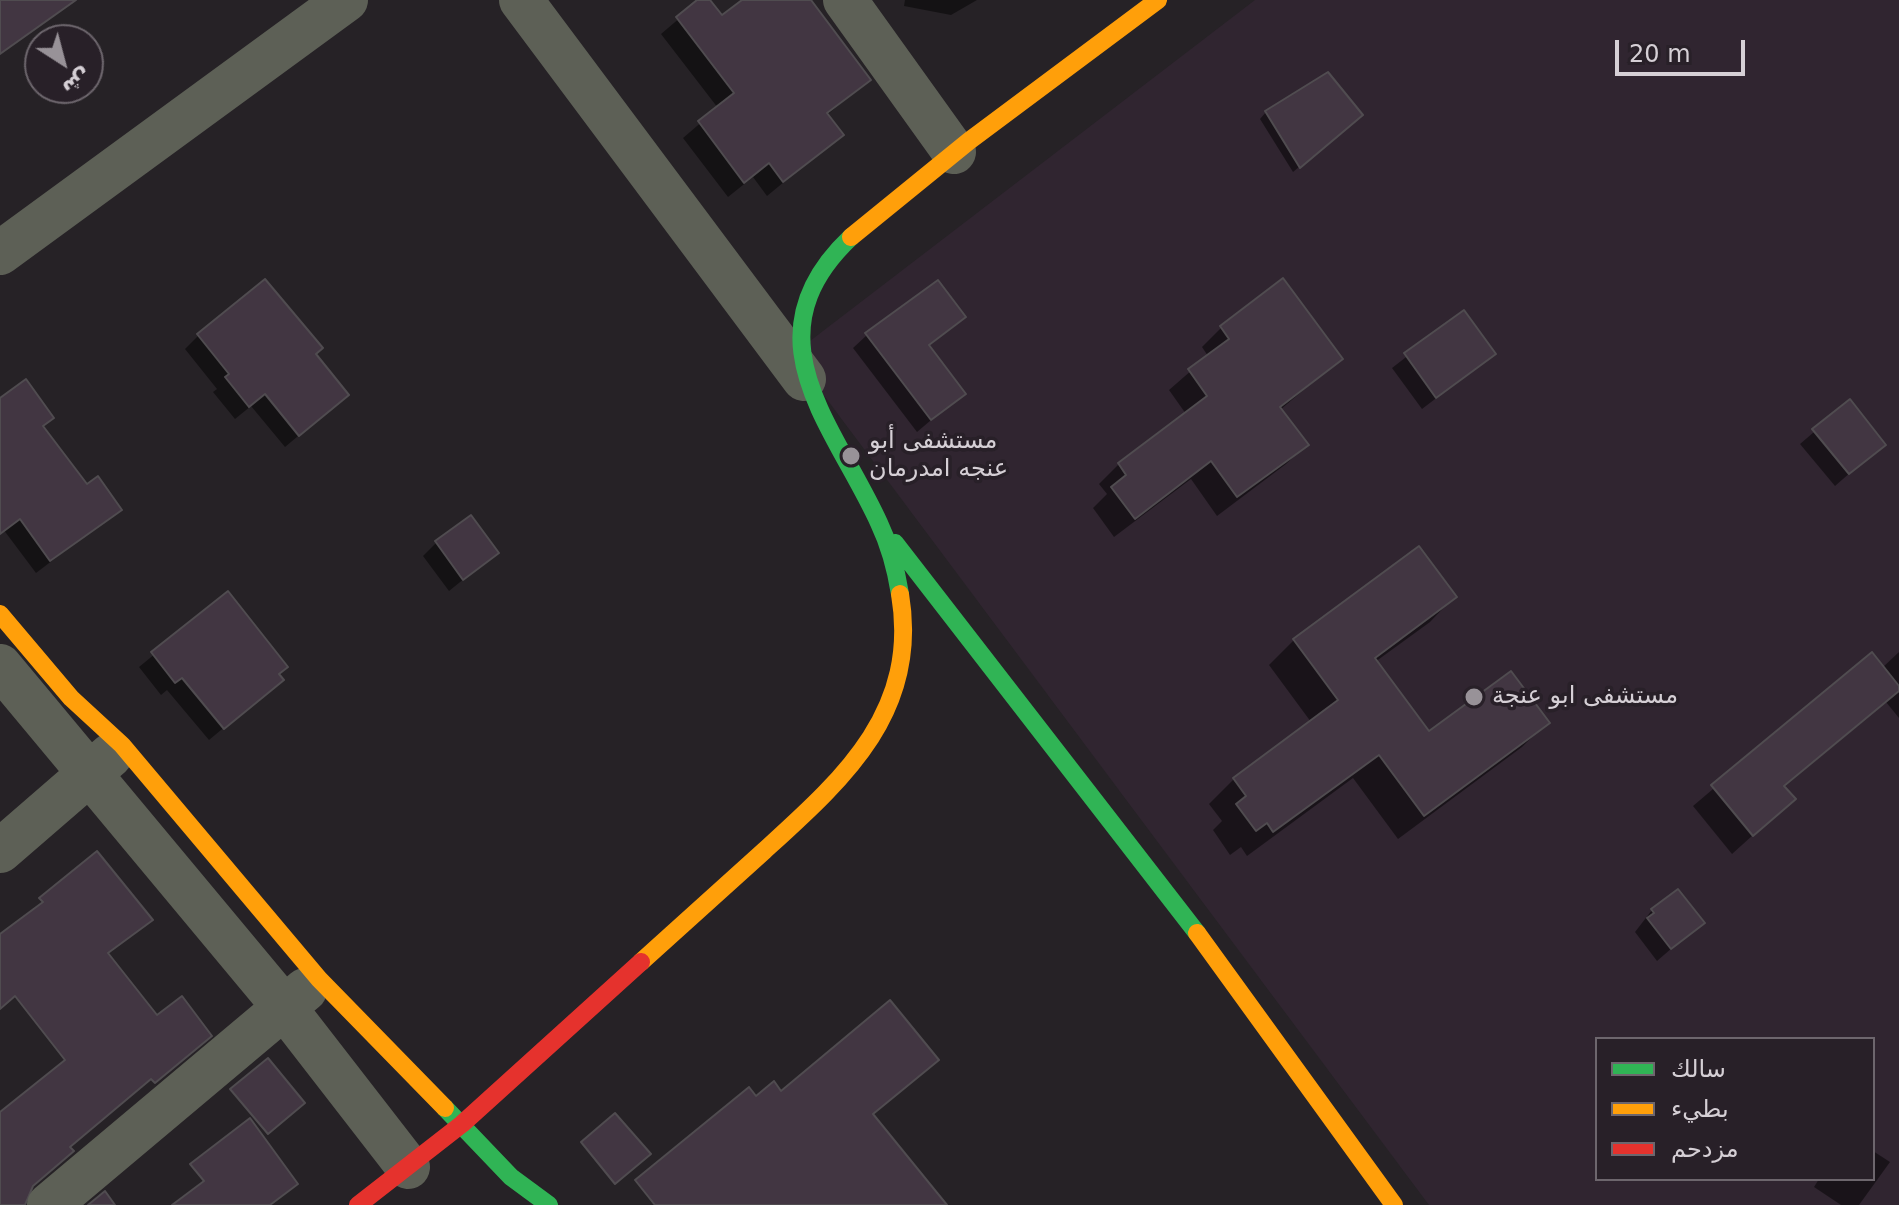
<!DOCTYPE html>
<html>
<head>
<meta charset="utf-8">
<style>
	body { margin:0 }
	#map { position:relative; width:1899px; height:1205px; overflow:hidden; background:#262226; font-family:"DejaVu Sans","Noto Naskh Arabic",sans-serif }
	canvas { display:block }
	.legend { position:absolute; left:1595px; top:1037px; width:280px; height:144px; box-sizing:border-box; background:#282028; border:2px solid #6d666d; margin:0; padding:10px 14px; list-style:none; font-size:24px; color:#d5cfd5 }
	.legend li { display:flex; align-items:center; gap:16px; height:40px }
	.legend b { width:40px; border:2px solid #6d666d }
	.north { position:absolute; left:24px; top:24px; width:80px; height:80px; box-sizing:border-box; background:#282028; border:2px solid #6d666d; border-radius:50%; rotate:144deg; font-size:22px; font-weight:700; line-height:32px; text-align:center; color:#d5cfd5 }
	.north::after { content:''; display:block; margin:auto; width:28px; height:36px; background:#989298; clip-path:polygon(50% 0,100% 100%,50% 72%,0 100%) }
	.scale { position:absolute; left:1615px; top:40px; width:130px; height:36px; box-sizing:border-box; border:4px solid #d5cfd5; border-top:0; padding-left:10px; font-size:24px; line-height:28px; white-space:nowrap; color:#d5cfd5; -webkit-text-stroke:6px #282028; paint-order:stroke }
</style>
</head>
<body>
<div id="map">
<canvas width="1899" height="1205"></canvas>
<ul class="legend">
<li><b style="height:10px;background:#30b455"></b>سالك</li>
<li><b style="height:10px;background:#ff9f0a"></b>بطيء</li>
<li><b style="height:10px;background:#e5322d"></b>مزدحم</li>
</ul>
<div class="north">ش</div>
<div class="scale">20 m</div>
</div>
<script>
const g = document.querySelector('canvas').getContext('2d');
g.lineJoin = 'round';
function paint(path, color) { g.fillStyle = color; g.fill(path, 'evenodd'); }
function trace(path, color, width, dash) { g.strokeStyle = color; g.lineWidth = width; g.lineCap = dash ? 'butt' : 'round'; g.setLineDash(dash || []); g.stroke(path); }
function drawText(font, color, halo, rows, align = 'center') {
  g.font = font + ' "DejaVu Sans","Noto Naskh Arabic",sans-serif'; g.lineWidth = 7; g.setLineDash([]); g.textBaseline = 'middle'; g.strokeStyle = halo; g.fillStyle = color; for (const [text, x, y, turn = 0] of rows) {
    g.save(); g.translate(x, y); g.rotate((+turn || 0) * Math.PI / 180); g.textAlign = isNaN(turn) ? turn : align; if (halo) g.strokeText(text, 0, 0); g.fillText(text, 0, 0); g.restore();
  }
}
paint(new Path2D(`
	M1255 0H1899V1205H1429L793 354ZM1597 1039H1873V1179H1597Z`), '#302530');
paint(new Path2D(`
	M701 0H708L721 18 745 0H808L869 80 827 115 841 135 767 196 753 177 728 197 683 138 718 108 661 34Z
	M905 0H977L951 15 904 6Z
	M1266 112 1354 121 1293 172 1260 119Z
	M1283 281 1340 359 1280 410 1306 445 1286 464 1217 516 1191 479 1114 537 1093 508 1107 494 1099 484 1119 464 1186 414 1169 390 1208 356 1202 347 1221 328Z
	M1464 312 1494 354 1422 409 1392 368Z
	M963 317 928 347 963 393 917 432 853 348 867 335Z
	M198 336 314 355 347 395 285 447 251 406 235 419 213 392 217 389 185 349Z
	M0 401 42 427 87 486 120 509 36 573 0 525Z
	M1849 402 1883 444 1835 486 1800 444Z
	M436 543 496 553 449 591 423 556Z
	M228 594 281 680 209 740 167 690 161 695 139 667Z
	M1454 597 1430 622 1375 662 1429 734 1547 722 1522 747 1398 839 1353 778 1247 856 1241 847 1230 855 1213 830 1222 821 1209 804 1234 779 1311 722 1269 665 1294 640Z
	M1899 652V718L1886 702 1783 788 1793 799 1732 854 1693 806 1871 655 1882 668Z
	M1678 891 1702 922 1657 961 1635 932 1652 910Z
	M1873 1151 1890 1162 1859 1205H1841L1814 1187 1819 1179H1873Z`), '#0007');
const building = new Path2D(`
	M0 0H76L0 54Z
	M697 0H710L722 15 742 0H811L871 80 827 113 844 135 783 182 769 163 744 183 698 121 734 93 676 17Z
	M1328 72 1363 115 1300 168 1265 111Z
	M1283 278 1343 359 1280 407 1309 445 1237 497 1211 461 1135 519 1111 487 1126 475 1118 463 1207 396 1188 369 1229 339 1220 326Z
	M265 279 323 348 316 354 349 395 299 436 265 394 249 407 225 377 229 374 197 334Z
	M938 280 966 317 929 345 966 394 931 420 865 333Z
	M1464 310 1496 354 1436 398 1404 353Z
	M26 379 54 418 43 426 87 484 98 476 122 510 50 561 20 519 0 534V398Z
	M1850 399 1886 445 1849 474 1812 429Z
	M471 515 499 553 463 580 435 541Z
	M1419 546 1457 597 1375 658 1429 731 1511 671 1550 723 1424 816 1379 755 1273 832 1267 823 1256 831 1236 804 1246 796 1233 778 1338 700 1293 639Z
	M228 591 288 667 279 674 284 680 224 729 182 678 175 683 151 652Z
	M1872 652 1899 686V691L1784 786 1796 799 1753 836 1711 785Z
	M97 851 153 920 108 953 157 1015 182 996 212 1036 155 1083 151 1079 70 1147 74 1151 33 1186 25 1205H0V1112L65 1060 15 996 0 1009V934L43 902 39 898Z
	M1678 889 1705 923 1671 949 1647 918 1654 913 1651 909Z
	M890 1000 939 1060 873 1114 947 1205H655L635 1180 749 1087 756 1096 774 1081 781 1091Z
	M268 1058 305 1103 268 1134 230 1089Z
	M615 1113 651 1154 615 1184 581 1142Z
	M250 1118 298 1184 270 1205H172L204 1181 190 1164Z
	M105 1191 115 1205H88Z`);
paint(building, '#423642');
trace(building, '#504c50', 2);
trace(new Path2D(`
	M521 0 804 379
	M845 0 954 152
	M0 253 346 0
	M0 666 284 1007 408 1167
	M0 851 111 755
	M49 1205 305 990`), '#5d6056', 44);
trace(new Path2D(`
	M851 237C745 337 835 426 879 523 890 546 896 569 900 594
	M895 543 1197 933
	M445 1108 511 1177 549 1205`), '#30b455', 18);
trace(new Path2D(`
	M851 237 969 141 1158 0
	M0 614 71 698 122 745 319 979 445 1108
	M1197 933 1394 1205
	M641 962C682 925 723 888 764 851 843 779 920 712 900 594`), '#ff9f0a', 18);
trace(new Path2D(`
	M358 1205 462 1124 641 962`), '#e5322d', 18);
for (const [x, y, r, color] of [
	[851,456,10,"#989298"],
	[1474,697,10,"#989298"]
]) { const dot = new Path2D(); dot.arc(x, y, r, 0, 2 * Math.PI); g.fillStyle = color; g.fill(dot); trace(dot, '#282028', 3); }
drawText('24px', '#d5cfd5', '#282028', [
	["مستشفى أبو",869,442],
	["عنجه امدرمان",869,470],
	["مستشفى ابو عنجة",1492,697]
], 'left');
</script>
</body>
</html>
